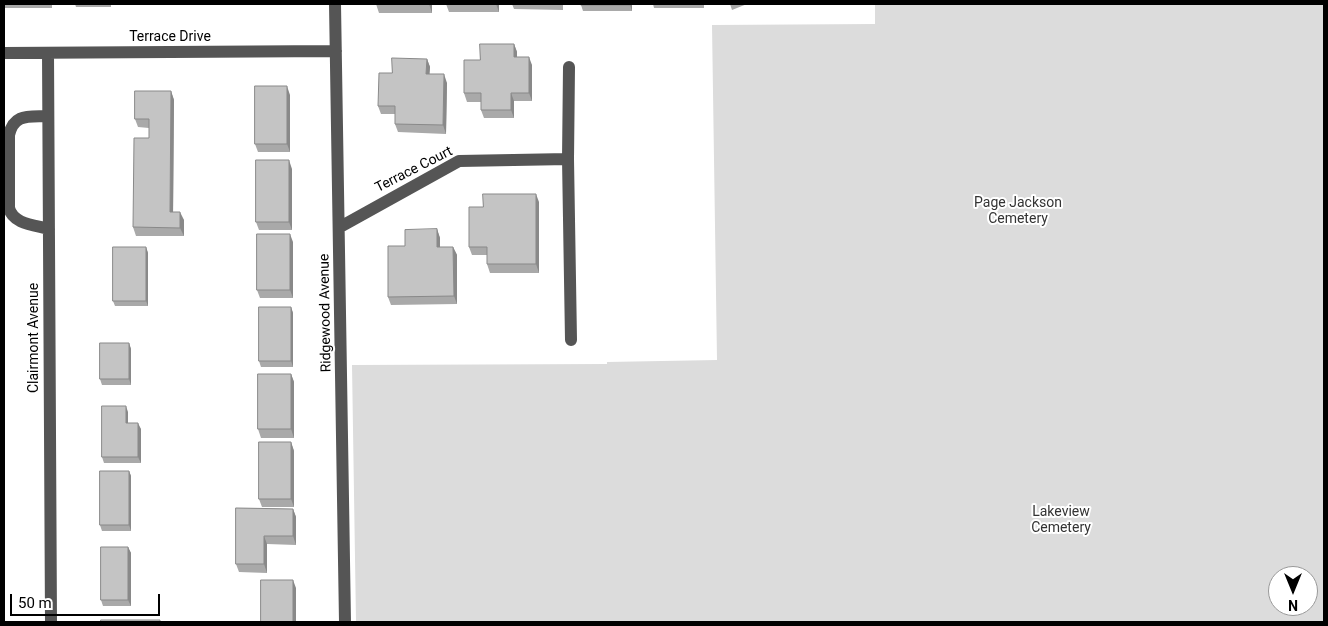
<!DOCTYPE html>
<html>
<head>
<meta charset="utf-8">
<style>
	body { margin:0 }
	#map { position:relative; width:1328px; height:626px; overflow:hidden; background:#fff; font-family:Roboto,sans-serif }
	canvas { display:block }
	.frame { position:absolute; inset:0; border:5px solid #000; pointer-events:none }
	.north { position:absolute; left:1268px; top:566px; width:50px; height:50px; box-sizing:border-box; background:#fff; border:1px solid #999; border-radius:50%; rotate:180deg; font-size:14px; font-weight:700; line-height:20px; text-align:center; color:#000 }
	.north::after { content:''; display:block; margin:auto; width:18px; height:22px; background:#000; clip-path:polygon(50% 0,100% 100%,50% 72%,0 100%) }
	.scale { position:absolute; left:10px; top:594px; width:150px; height:22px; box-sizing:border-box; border:2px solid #000; border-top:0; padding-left:6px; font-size:15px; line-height:18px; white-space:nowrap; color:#000; -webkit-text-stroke:4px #fff; paint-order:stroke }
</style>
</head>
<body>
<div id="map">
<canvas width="1328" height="626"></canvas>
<div class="frame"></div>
<div class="north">N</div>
<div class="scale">50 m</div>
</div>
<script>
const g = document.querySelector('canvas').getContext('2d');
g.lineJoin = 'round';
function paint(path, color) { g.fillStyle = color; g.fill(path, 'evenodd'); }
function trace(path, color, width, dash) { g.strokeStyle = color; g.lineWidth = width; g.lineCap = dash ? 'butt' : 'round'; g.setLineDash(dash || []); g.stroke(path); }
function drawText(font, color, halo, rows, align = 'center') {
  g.font = font + ' Roboto,sans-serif'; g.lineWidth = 4; g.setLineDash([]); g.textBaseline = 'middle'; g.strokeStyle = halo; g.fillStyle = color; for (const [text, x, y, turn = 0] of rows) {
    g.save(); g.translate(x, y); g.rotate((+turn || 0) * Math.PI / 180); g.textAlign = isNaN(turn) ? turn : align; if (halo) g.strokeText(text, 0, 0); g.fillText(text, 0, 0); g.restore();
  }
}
paint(new Path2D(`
	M875 4H1324V622H356L352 365 607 364V362L717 360 712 25 875 24ZM1278 576H1308V606H1278Z`), '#dcdcdc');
trace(new Path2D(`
	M335 4 345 622
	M4 53 336 51
	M48 53 51 622
	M569 67 568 159 571 340
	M48 116C29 117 14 113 9 135V208C13 224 34 225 49 229
	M340 227 459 161 568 159`), '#555', 12);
paint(new Path2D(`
	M4 4H52V8H4Z
	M75 4H111V7H76Z
	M376 4H432V13H379Z
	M446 4H499V12H449Z
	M512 4H563V10L514 9Z
	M632 4V11H583L581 5Z
	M653 4H704V8H654Z
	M730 4H747L732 10Z
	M514 44 517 52V57L532 65V101H514V118H484L481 110V102H467L464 93Z
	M427 59 430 67 429 74 447 83 446 134 398 132 395 124V114H381L378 106 392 73Z
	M171 91 174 100 173 212 184 220V236H136L133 227 149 138V128L138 127 135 119Z
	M290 95V152H258L255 144Z
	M292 169V230H259L256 222Z
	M539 202V273H490L487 264V255H472L469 247 483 207Z
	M437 229 440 238V247H453L457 255V304L391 305 388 297 405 246Z
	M293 242V298H260L257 290Z
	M146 247 148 253V306H115L113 301Z
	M291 307 293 313V367H261L259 361Z
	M129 343 131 349V385H102L100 379Z
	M291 374 294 382V438H261L258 429Z
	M128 412V423L141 429V463H104L102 457Z
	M291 442 294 451V507H262L259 499Z
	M129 471 131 476V531H102L100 525Z
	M236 508 293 509 296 517V545L267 544V573L239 572 236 564Z
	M128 547 131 553V606H103L101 600Z`), '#a9a9a9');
paint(new Path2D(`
	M429 4H432V13Z
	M496 4H499V12Z
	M630 4H632V11L630 5Z
	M514 44 517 52V65L514 57Z
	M529 57 532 65V101L529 93Z
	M427 59 430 67 429 83 426 74Z
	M444 74 447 83 446 134 443 125Z
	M287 86 290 95V152L287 144Z
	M171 91 174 100 173 220 170 212Z
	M511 93 514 101V118L511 110Z
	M289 160 292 169V230L289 222Z
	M536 194 539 202V273L536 264Z
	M180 212 184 220V236L180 228Z
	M437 229 440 238V255L437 247Z
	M290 234 293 242V298L290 290Z
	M146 247 148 253V306L146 301Z
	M453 247 457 255V304L454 296Z
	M291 307 293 313V367L291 361Z
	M129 343 131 349V385L129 379Z
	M291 374 294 382V438L291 429Z
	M126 406 128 412V429L126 423Z
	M138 423 141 429V463L138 457Z
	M291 442 294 451V507L291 499Z
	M129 471 131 476V531L129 525Z
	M293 509 296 517V545L293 536Z
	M264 536 267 544V573L264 564Z
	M128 547 131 553V606L128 600Z
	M293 580 296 588V622H293Z`), '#898989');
const building = new Path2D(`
	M581 4H630V5H581Z
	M480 44H514V57H529V93H511V110H481V93H464V60H480Z
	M392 58 427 59 426 74H444L443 125 395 124V106H378L379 73H392Z
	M255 86H287V144H255Z
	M135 91H171L170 212H180V228L133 227 134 138H149V119H135Z
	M256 160H289V222H256Z
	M483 194H536V264H487V247H469V207H483Z
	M437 229V247H453L454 296 388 297V246H405V230Z
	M257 234H290V290H257Z
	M113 247H146V301H113Z
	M259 307H291V361H259Z
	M100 343H129V379H100Z
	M258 374H291V429H258Z
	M102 406H126V423H138V457H102Z
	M259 442H291V499H259Z
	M100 471H129V525H100Z
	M236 508 293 509V536H264V564H236Z
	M101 547H128V600H101Z
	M261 580H293V622H261Z
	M101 620H160V622H101Z`);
paint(building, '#c4c4c4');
trace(building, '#898989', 1);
drawText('14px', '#000', '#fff', [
	["Terrace Drive",170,37],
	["Terrace Court",414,170,-27],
	["Ridgewood Avenue",326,313,-91],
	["Clairmont Avenue",34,338,-90]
]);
drawText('14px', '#333', '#fff', [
	["Page Jackson",1018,203],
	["Cemetery",1018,219],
	["Lakeview",1061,512],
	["Cemetery",1061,528]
]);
</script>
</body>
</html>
